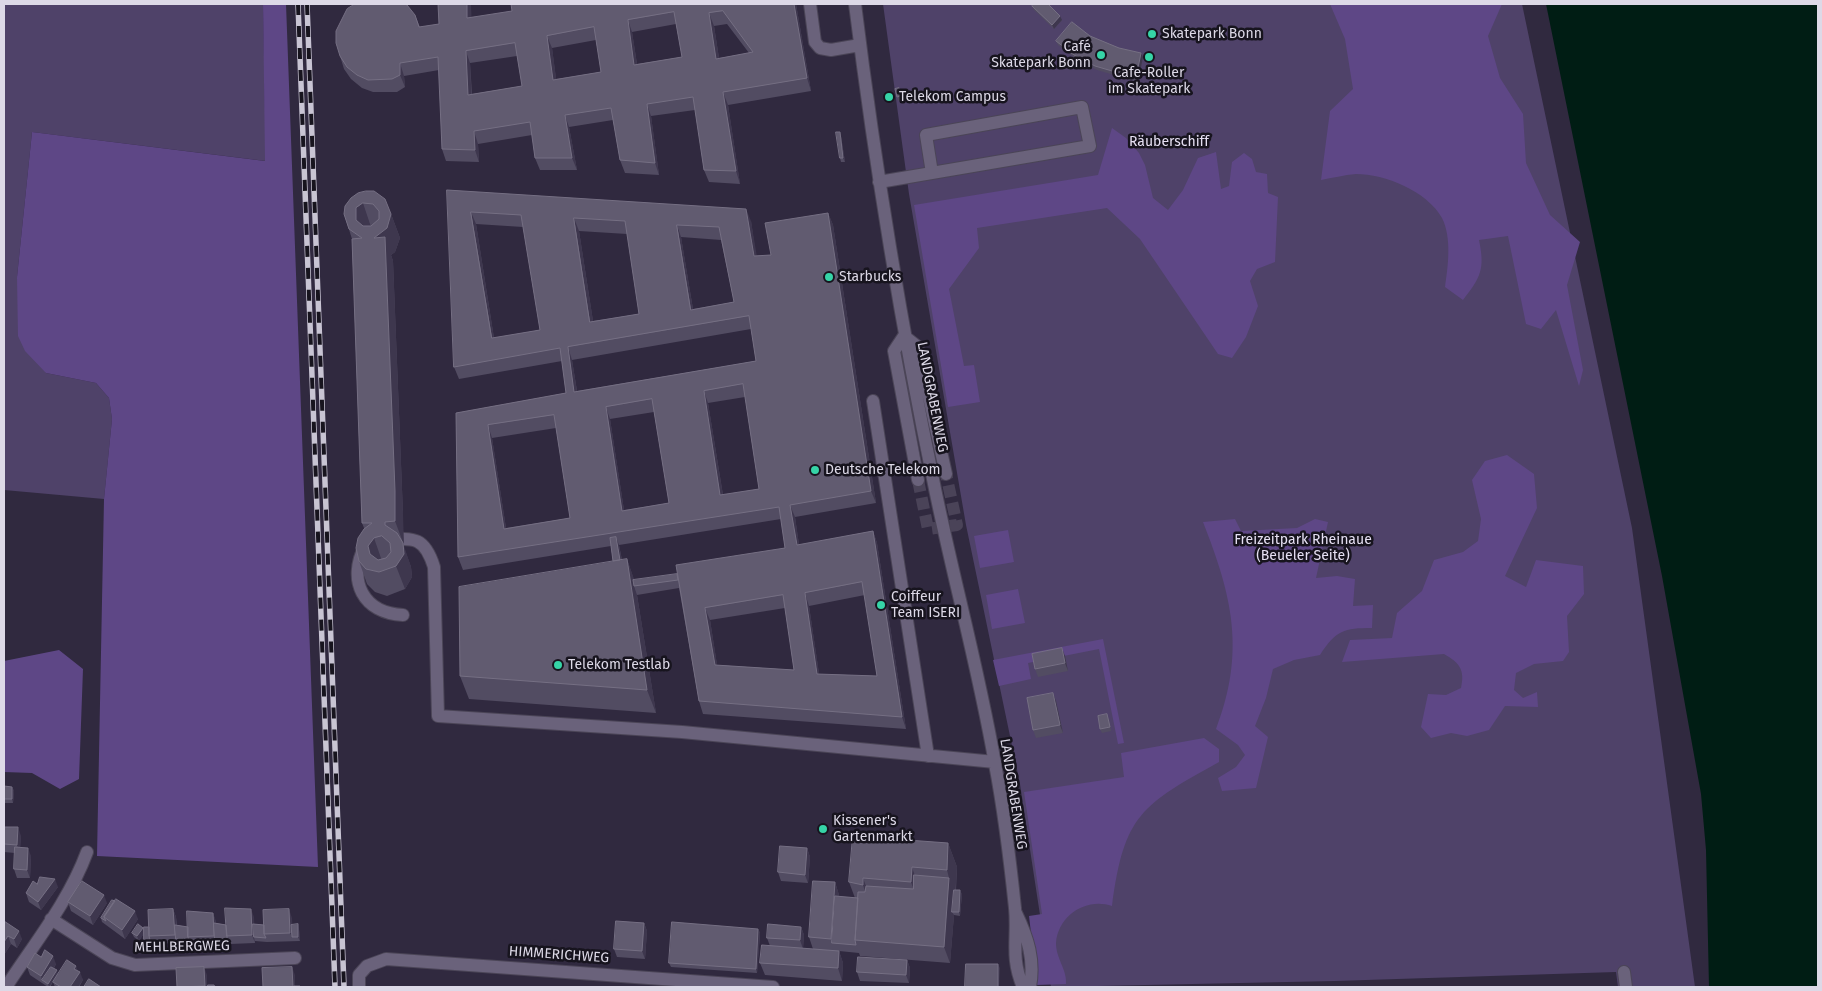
<!DOCTYPE html>
<html>
<head>
<meta charset="utf-8">
<style>
	body { margin:0 }
	#map { position:relative; width:1822px; height:991px; overflow:hidden; background:#30293f; font-family:"Fira Sans",sans-serif }
	canvas { display:block }
	.frame { position:absolute; inset:0; border:5px solid #ddd9e7; pointer-events:none }
</style>
</head>
<body>
<div id="map">
<canvas width="1822" height="991"></canvas>
<div class="frame"></div>
</div>
<script>
const g = document.querySelector('canvas').getContext('2d');
g.lineJoin = 'round';
function paint(path, color) { g.fillStyle = color; g.fill(path, 'evenodd'); }
function trace(path, color, width, dash) { g.strokeStyle = color; g.lineWidth = width; g.lineCap = dash ? 'butt' : 'round'; g.setLineDash(dash || []); g.stroke(path); }
function drawText(font, color, halo, rows, align = 'center') {
  g.font = font + ' "Fira Sans",sans-serif'; g.lineWidth = 5; g.setLineDash([]); g.textBaseline = 'middle'; g.strokeStyle = halo; g.fillStyle = color; for (const [text, x, y, turn = 0] of rows) {
    g.save(); g.translate(x, y); g.rotate((+turn || 0) * Math.PI / 180); g.textAlign = isNaN(turn) ? turn : align; if (halo) g.strokeText(text, 0, 0); g.fillText(text, 0, 0); g.restore();
  }
}
paint(new Path2D(`
	M4 4H263L266 161 32 132 17 277 46 373 96 383 109 398 112 419 104 499 4 490Z
	M883 4H1522L1632 528 1695 987H1618L1616 972 1335 981 1051 987 1020 784 966 525 909 194Z`), '#4f4269');
paint(new Path2D(`
	M263 4H286L318 867 97 856 104 499 112 419 109 398 96 383 46 373 25 351 18 336 17 277 32 132 265 161Z
	M1330 4H1502L1488 36 1500 78 1523 114 1526 163 1550 215 1580 242 1567 285 1583 370 1579 386 1556 310 1541 329 1526 324 1508 236 1479 240C1485 269 1481 277 1463 300L1445 287C1448 266 1452 238 1442 218 1427 191 1385 174 1356 174 1344 175 1332 178 1321 180L1330 111 1353 89 1345 39Z
	M1112 128 1126 138 1139 153 1145 165 1153 198 1168 210 1183 190 1198 158 1216 152 1221 189 1229 186 1232 162 1244 153 1252 159 1256 172 1267 174 1268 193 1278 197 1275 262 1257 269 1250 281 1258 306 1246 337 1232 358 1218 354 1140 239 1107 208 977 228 979 248 949 289 964 366 974 365 980 402 948 407 914 205 1098 175Z
	M1507 455 1534 474 1537 508 1505 576 1526 587 1536 560 1583 566 1584 594 1567 616 1569 652 1563 661 1534 664 1516 673 1514 690 1523 698 1537 692 1538 707 1505 706 1489 730 1467 736 1451 733 1431 738 1421 727 1428 694 1446 695 1461 688C1465 670 1460 663 1444 654L1342 662 1350 640 1392 638 1397 613 1422 591 1434 560 1463 552 1478 541 1481 519 1472 480 1485 461Z
	M1235 519 1241 531 1297 528 1315 519 1328 522 1316 578 1337 576 1355 579 1353 606 1373 605 1372 628C1344 628 1336 630 1320 655L1294 660 1273 669 1266 698 1255 726 1268 737 1256 788 1222 791 1218 778 1236 767 1245 755 1238 745 1216 729C1246 651 1232 596 1203 522Z
	M1008 530 1014 562 980 568 974 536Z
	M1018 589 1025 623 992 629 986 595Z
	M1103 639 1124 743 1118 744 1099 649 1028 663 1031 679 999 686 993 660Z
	M59 650 83 669 79 779 60 789 32 773 4 772V661Z
	M1204 738 1219 749V762C1142 805 1124 814 1112 906 1087 897 1058 915 1056 943 1056 959 1067 969 1066 984L1037 985 1029 916 1042 914 1024 792 1124 777 1121 753Z`), '#5e4786');
paint(new Path2D(`
	M1546 4H1818V987H1709L1706 850 1701 794 1662 576Z`), '#001d14');
trace(new Path2D(`
	M918 480 928 529 957 525 946 474`), '#4a4358', 12, [12, 6]);
const minor = new Path2D(`
	M810 4 815 42 820 48 831 50 860 45
	M855 4C875 165 901 325 934 484 953 578 979 670 995 764 1004 811 1010 860 1015 908 1018 938 1010 957 1023 987
	M879 182 1090 146 1082 107 926 135 932 173
	M904 336 894 351 918 480
	M904 336 918 347 946 474
	M873 401 928 756
	M386 540C415 537 425 538 434 567L438 716 682 732 995 762
	M365 546C347 581 363 613 403 615
	M1016 913C1028 938 1035 960 1030 987
	M51 919 112 958 135 965 295 958
	M1624 972 1626 987
	M6 987C34 944 69 901 87 852
	M359 987V975L367 966 386 959 773 987`);
trace(minor, '#4b4557', 14);
trace(minor, '#6a627b', 12);
const rail = new Path2D(`
	M298 4 335 987
	M307 4 344 987`);
trace(rail, '#c8c4d3', 5.5);
trace(rail, '#17141e', 4, [11]);
paint(new Path2D(`
	M438 4H471V17L796 4 811 91 728 105 740 184 709 182 704 170 695 110 651 116 659 175 625 173 620 160 613 120 569 127 577 170H540L535 158 532 135 478 144 479 162 446 161 442 149 439 70 404 76 405 87 397 92H373L362 88 351 79 344 69 340 56 415 15 420 27 439 24ZM676 24 682 57 637 64 632 32ZM727 24 749 53 719 58 714 26ZM596 40 601 72 556 79 552 48ZM517 56 522 86 472 94 470 63Z
	M1032 6 1062 20 1054 29 1034 10Z
	M1090 36 1119 48 1141 53 1143 57 1138 82 1097 70 1076 59 1058 45 1056 41Z
	M901 92 902 100 898 101 897 97Z
	M841 136 845 162H841L840 158Z
	M447 190 751 221 756 256 771 255 828 213 833 225 876 503 795 517 799 545 873 531 877 543 906 729 703 714 699 701 679 588 637 595 656 713 469 699 460 676 613 561 611 546 463 570 458 557 456 413 566 393 562 361 459 379 454 367ZM476 224 523 227 540 330 494 338ZM579 231 627 234 639 314 593 321ZM681 237 721 240 734 302 693 309ZM751 329 756 361 577 391 572 360ZM745 397 759 489 723 495 708 403ZM654 412 669 503 624 510 610 419ZM556 428 570 518 506 528 492 438ZM781 519 785 548 677 574 634 580 627 559 622 560 619 545ZM865 595 877 676 819 674 809 606ZM785 608 794 670 717 665 710 620Z
	M358 193 391 214 400 238 395 252 391 255 393 261 403 514V545L411 567 412 577 405 589 387 596 375 592 367 584 359 561 364 528 362 523 352 239 344 214Z
	M1065 656 1068 671 1038 677 1035 669Z
	M1056 701 1063 733 1036 738 1033 730Z
	M1109 718 1111 731 1102 733 1100 729Z
	M4 786 12 787 14 791 13 803H4Z
	M4 827 21 836 20 847 31 856 30 878H17L14 869 15 853 4 852Z
	M948 843 957 867 956 890 962 894 960 916 954 915 950 963 860 956 859 953 839 951 843 963 842 981 765 975 760 963 770 946 767 938 801 927 804 935 803 948 813 949 809 937 835 882 839 895V897L855 898 849 882Z
	M807 848 810 857 808 883 781 881 778 872Z
	M37 884 58 887 41 910 29 902 26 893Z
	M115 901 138 919 125 939 102 922 101 918Z
	M68 902 107 903 93 925 71 911Z
	M173 909 176 917 177 925 188 927 213 913 216 923 226 925 254 917V924L264 925 292 918V925L299 929 300 941 267 942 255 941V943L230 944 229 943 217 945 185 946 184 943 145 944 144 940V933L139 941 134 937 132 933 149 927Z
	M4 921 22 939 17 948 11 944 4 955Z
	M644 923 647 931 645 959 617 957 614 949Z
	M758 929 760 933 757 973 671 967 669 963Z
	M41 957 56 964 54 968 58 974 78 971 83 980 79 987H80H55L53 982 50 987H48L30 975 27 967Z
	M907 960 910 968 909 983 860 981 857 972Z`), '#524c62');
paint(new Path2D(`
	M467 4H471L472 30 467 18Z
	M794 4H796L811 91 807 78Z
	M709 13 714 26 721 71 716 59Z
	M1060 16 1062 20 1054 29 1052 25Z
	M628 20 632 32 639 77 634 65Z
	M547 36 552 48 558 92 553 80Z
	M466 51 470 63 472 107 468 95Z
	M1141 53 1143 57 1138 82 1136 78Z
	M400 63 404 76 405 87 400 75Z
	M723 92 728 105 740 184 736 171Z
	M647 104 651 116 659 175 655 163Z
	M565 115 569 127 577 170 572 158Z
	M474 131 478 144 479 162 475 150Z
	M840 132 841 136 845 162 843 158Z
	M363 203 371 227 365 232 356 220V208Z
	M746 209 751 221 759 269 754 256Z
	M471 212 476 224 496 351 492 338Z
	M828 213 833 225 876 503 871 491Z
	M391 214 400 238 395 252 391 255 393 261 403 514 404 545 395 521 374 238Z
	M574 218 579 231 595 334 590 322Z
	M677 225 681 237 695 322 691 310Z
	M568 347 572 360 579 404 574 392Z
	M704 391 708 403 725 508 720 495Z
	M606 407 610 419 626 523 622 511Z
	M488 425 492 438 508 541 504 529Z
	M790 505 795 517 801 558 797 545Z
	M873 531 877 543 906 729 902 717Z
	M616 537 619 545 626 584 623 576Z
	M374 538 382 561 377 572 370 554 368 546Z
	M403 543 411 567 412 577 405 589 396 566Z
	M627 559 635 582 634 586 637 595 656 713 647 690Z
	M805 593 809 606 821 686 817 674Z
	M705 608 710 620 719 677 715 665Z
	M1062 648 1065 656 1068 671 1065 663Z
	M1053 693 1056 701 1063 733 1060 725Z
	M12 787 14 791 13 803 12 799Z
	M18 827 21 836 20 853 17 845Z
	M948 843 957 867 954 912H952L954 915 950 963 944 947 949 878 947 870Z
	M28 848 31 856 30 878 27 870Z
	M807 848 810 857 808 883 805 875Z
	M912 867 920 891 919 906 911 882Z
	M863 878 872 902 871 909 863 885Z
	M55 879 58 887 41 910 38 902Z
	M835 882 839 895 836 943H832L831 939Z
	M960 890 962 894 960 916 959 912Z
	M104 895 107 903 93 925 90 916Z
	M173 909 176 917 177 939H176L175 935Z
	M251 909 254 917 255 937H254L255 943 252 935Z
	M289 909 292 918 293 937H292L290 933Z
	M135 911 138 919 125 939 122 930Z
	M213 913 216 921 217 940H215L214 936Z
	M644 923 647 931 645 959 642 951Z
	M298 924 299 929 300 941 298 937Z
	M801 927 804 935 803 949 800 940Z
	M143 928 145 932 139 941 137 936Z
	M758 929 760 933 757 973 756 969Z
	M19 931 22 939 17 948 14 939Z
	M8 936 11 944 4 955V942Z
	M839 951 843 963 842 981 838 968Z
	M53 956 56 964 45 982 42 980 41 976Z
	M907 960 910 968 909 983 906 975Z
	M998 964 1000 968 999 987H998Z
	M76 966 79 974 80 972 83 980 78 987H70L74 969Z
	M204 967 207 975V987H205Z
	M292 967 295 975V987H293Z
	M57 970 58 974 49 987 48 984Z`), '#3e374e');
const building = new Path2D(`
	M355 4H405L407 5 415 15 419 27 439 24 438 4H467V18L512 11 511 4H794L807 78 723 92 736 171 704 170 693 97 647 104 655 163 620 160 611 108 565 115 572 158H535L530 122 474 131 475 150 442 149 438 57 400 63V75L392 79 368 80 357 75 347 67 340 56 336 43V31L347 9ZM723 11 753 52 716 59 709 13ZM674 12 682 57 634 65 628 20ZM594 27 601 72 553 80 547 36ZM515 43 522 86 468 95 466 51Z
	M1034 4H1048L1060 16 1052 25 1032 6Z
	M1072 22 1090 36 1119 48 1141 53 1136 78 1095 66 1074 55 1056 41Z
	M899 88 900 96 897 97 895 89Z
	M836 132H840L843 158H840Z
	M447 190 746 209 754 256 771 255 765 223 828 213 871 491 790 505 797 545 873 531 902 717 699 701 676 565 785 548 779 507 458 557 456 413 566 393 560 348 454 367ZM471 212 521 215 540 330 492 338ZM574 218 625 221 639 314 590 322ZM677 225 719 227 734 302 691 310ZM749 316 756 361 574 392 568 347ZM743 384 759 489 720 495 704 391ZM652 399 669 503 622 511 606 407ZM554 415 570 518 504 529 488 425ZM862 582 877 676 817 674 805 593ZM783 595 794 670 715 665 705 608Z
	M366 191H374L385 199 391 214 387 228 374 238 385 237 395 491V521L385 522V525L397 533 403 543 404 554 396 566 379 572 366 569 359 561 356 548 358 538 364 529 372 523H362L352 239 362 238 349 229 344 214 345 206 351 198 358 193ZM363 203 373 204 379 211V219L371 226H363L356 220V208ZM382 536 390 543 391 552 386 558 378 560 370 554 368 546 374 538Z
	M616 537 620 560 613 561 610 538Z
	M627 559 647 690 460 676 459 587Z
	M677 574 678 580 634 586 633 580Z
	M1062 648 1065 663 1035 669 1032 654Z
	M1053 693 1060 725 1033 730 1027 698Z
	M1107 714 1110 727 1100 729 1098 716Z
	M4 786 12 787V799H4Z
	M4 827H18L17 845 4 844Z
	M853 836 948 843 947 870 912 867 911 882 863 878V885L849 882Z
	M780 846 807 848 805 875 778 872Z
	M15 847 28 848 27 870 14 869Z
	M914 875 949 878 944 947 855 940 858 892H865L866 886 913 889Z
	M40 877 55 879 38 902 26 893 33 881 37 884Z
	M82 881 104 895 90 916 68 902Z
	M813 881 835 882 831 939 809 937Z
	M954 890H960L959 912H952Z
	M835 896 858 898 855 940 856 945 832 943Z
	M116 899 135 911 122 930 104 917Z
	M112 900 115 901 104 917 106 921 101 918Z
	M225 908 251 909 252 935 227 936Z
	M173 909 175 935 149 936 148 910Z
	M289 909 290 933 264 934 263 910Z
	M187 911 213 913 214 936 188 937Z
	M4 921 19 931 14 939 8 936 4 942Z
	M616 921 644 923 642 951 614 949Z
	M672 922 758 929 756 969 669 963Z
	M214 923 226 925 227 936V938L215 940Z
	M138 924 143 928 137 936 132 933Z
	M253 924 264 925V934L266 938 254 937Z
	M298 924V937H292L291 925Z
	M768 924 801 927 800 940 767 938Z
	M175 925 188 927V937L190 942H183V939H176Z
	M144 927H149V936L150 940H144Z
	M762 945 839 951 838 968 760 963Z
	M45 950 53 956 41 976 27 967 35 953 41 957Z
	M858 957 907 960 906 975 857 972Z
	M67 960 76 966 74 969 80 972 70 987H61L53 982Z
	M966 964H998V987H965Z
	M51 967 57 970 48 984 42 980Z
	M204 967 205 986 177 987 176 968Z
	M292 967 293 987H263L262 968Z
	M89 979 101 987H84Z
	M208 985H214L215 987H208Z
	M294 986H300V987H294Z`);
paint(building, '#615b70');
trace(building, '#756f83', 1);
for (const [x, y, r, color] of [
	[1152,34,5,"#36d4a7"],
	[1101,55,5,"#36d4a7"],
	[1149,57,5,"#36d4a7"],
	[889,97,5,"#36d4a7"],
	[829,277,5,"#36d4a7"],
	[815,470,5,"#36d4a7"],
	[881,605,5,"#36d4a7"],
	[558,665,5,"#36d4a7"],
	[823,829,5,"#36d4a7"]
]) { const dot = new Path2D(); dot.arc(x, y, r, 0, 2 * Math.PI); g.fillStyle = color; g.fill(dot); trace(dot, '#17141e', 2); }
drawText('14px', '#ddd9e7', '#17141e', [
	["Skatepark Bonn",1162,34],
	["Café",1091,47,"right"],
	["Skatepark Bonn",1091,63,"right"],
	["Cafe-Roller",1149,73,"center"],
	["im Skatepark",1149,89,"center"],
	["Telekom Campus",899,97],
	["Starbucks",839,277],
	["Deutsche Telekom",825,470],
	["Coiffeur",891,597],
	["Team ISERI",891,613],
	["Telekom Testlab",568,665],
	["Kissener's",833,821],
	["Gartenmarkt",833,837]
], 'left');
drawText('14px', '#e6e0f3', '#17141e', [
	["Räuberschiff",1169,142],
	["Freizeitpark Rheinaue",1303,540],
	["(Beueler Seite)",1303,556]
]);
drawText('14px', '#ddd9e7', '#17141e', [
	["LANDGRABENWEG",932,397,79],
	["LANDGRABENWEG",1013,794,81],
	["MEHLBERGWEG",182,947,-1],
	["HIMMERICHWEG",559,955,4]
]);
</script>
</body>
</html>
